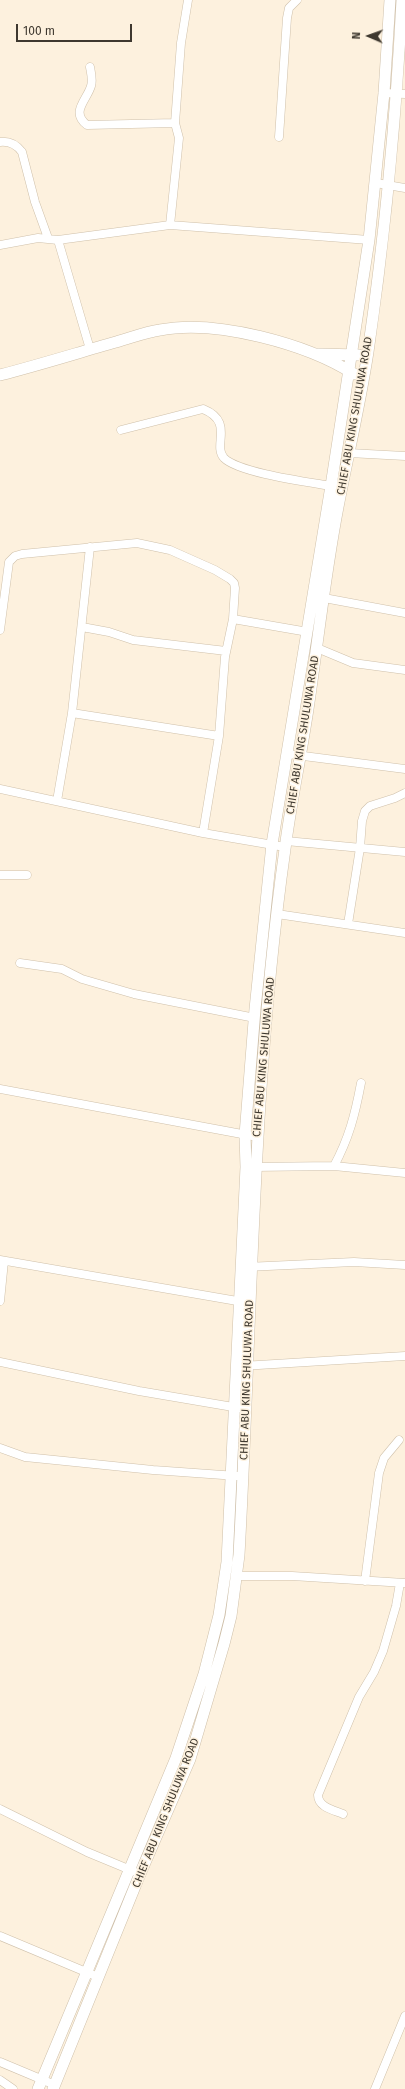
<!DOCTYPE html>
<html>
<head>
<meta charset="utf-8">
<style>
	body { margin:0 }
	#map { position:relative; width:405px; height:2089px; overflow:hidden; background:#fdf1de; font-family:"Fira Sans",sans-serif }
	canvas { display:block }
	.north { position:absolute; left:349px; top:16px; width:40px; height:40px; -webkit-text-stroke:3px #fdf1de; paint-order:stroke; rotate:272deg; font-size:11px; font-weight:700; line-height:16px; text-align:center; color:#3e382f }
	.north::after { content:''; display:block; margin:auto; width:14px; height:18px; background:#3e382f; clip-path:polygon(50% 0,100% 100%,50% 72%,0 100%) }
	.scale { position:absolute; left:16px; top:24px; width:116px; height:18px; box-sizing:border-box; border:2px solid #3e382f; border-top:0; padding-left:5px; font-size:12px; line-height:14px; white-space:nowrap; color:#3e382f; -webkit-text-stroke:3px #fdf1de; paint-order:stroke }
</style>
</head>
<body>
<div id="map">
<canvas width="405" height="2089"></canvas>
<div class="north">N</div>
<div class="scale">100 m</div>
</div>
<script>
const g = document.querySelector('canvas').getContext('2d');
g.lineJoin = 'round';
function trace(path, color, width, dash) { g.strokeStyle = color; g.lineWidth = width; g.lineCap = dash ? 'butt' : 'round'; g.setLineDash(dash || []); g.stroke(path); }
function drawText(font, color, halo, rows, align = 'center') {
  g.font = font + ' "Fira Sans",sans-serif'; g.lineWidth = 3; g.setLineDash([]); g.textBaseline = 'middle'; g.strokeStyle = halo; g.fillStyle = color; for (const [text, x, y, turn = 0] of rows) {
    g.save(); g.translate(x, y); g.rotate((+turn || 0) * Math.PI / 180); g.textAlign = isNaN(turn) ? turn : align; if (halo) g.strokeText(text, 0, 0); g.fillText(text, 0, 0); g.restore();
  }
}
const street = new Path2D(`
	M90 67C91 73 93 80 91 86 87 100 70 112 87 125L175 123
	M384 93 405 94
	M279 137 287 18 289 8 297 0
	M0 142C9 141 16 144 22 152L35 202 48 238
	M376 183 405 188
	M170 225 179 138 175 123 181 43 188 0
	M58 240 170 225 369 240
	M0 245 38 238 58 240 90 349
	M121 430 203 409C235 422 212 445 224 458 239 473 308 482 331 486
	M349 453 405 456
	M324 598 405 613
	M233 619 308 632
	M82 627 109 632 133 640 226 651
	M0 630 9 562 15 556 22 554 137 543 170 550 215 570 230 579 234 583 235 588 233 619 225 657 219 736 203 833
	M317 648 353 663 405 670
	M72 713 219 736
	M288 754 405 769
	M0 789 203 833 285 847
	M57 801 72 713 90 547
	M286 841 405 852
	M0 875H27
	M277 914 405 933
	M348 924 360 848 362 821 365 811 370 806 395 798 405 793
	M20 963 62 969 82 979 134 994 255 1018
	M0 1089 258 1137
	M334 1166C349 1138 355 1115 361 1083
	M252 1167 334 1166 405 1173
	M0 1260 243 1302
	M246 1267 354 1262 405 1265
	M0 1301 4 1261
	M0 1362 139 1391 239 1408
	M242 1366 405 1356
	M0 1448 25 1457 153 1470 237 1476
	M237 1576H292L405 1583
	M365 1581 379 1473 384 1458 399 1440
	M0 1809 87 1852 133 1871
	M343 1814C333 1810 318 1807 318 1795L359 1697 374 1672 383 1651 396 1606 400 1583
	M0 1936 98 1977
	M0 2062 55 2085
	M0 2080 13 2089
	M375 2089 405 2016`);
const secondary = new Path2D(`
	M318 354 359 355
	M0 375C39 365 77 353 116 342 131 338 145 332 160 330 216 319 307 344 354 374
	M38 2089 176 1758 204 1674 219 1615 227 1562 246 1167 245 1135 255 1009 272 844 331 486 369 240 384 93 390 0
	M53 2089 140 1874 190 1759 224 1644 231 1616 239 1555C252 1320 252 1083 285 849 291 802 301 756 308 709 318 642 325 574 338 507 348 455 360 404 368 352 385 235 396 118 402 0`);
trace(street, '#cfc0aa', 9);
trace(secondary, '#cfc0aa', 12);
trace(street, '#fff', 8);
trace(secondary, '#fff', 11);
drawText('11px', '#3e382f', '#fdf1de', [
	["CHIEF ABU KING SHULUWA ROAD",355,416,-80],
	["CHIEF ABU KING SHULUWA ROAD",303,735,-81],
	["CHIEF ABU KING SHULUWA ROAD",264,1057,-85],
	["CHIEF ABU KING SHULUWA ROAD",247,1380,-88],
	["CHIEF ABU KING SHULUWA ROAD",166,1813,-68]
]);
</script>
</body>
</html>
